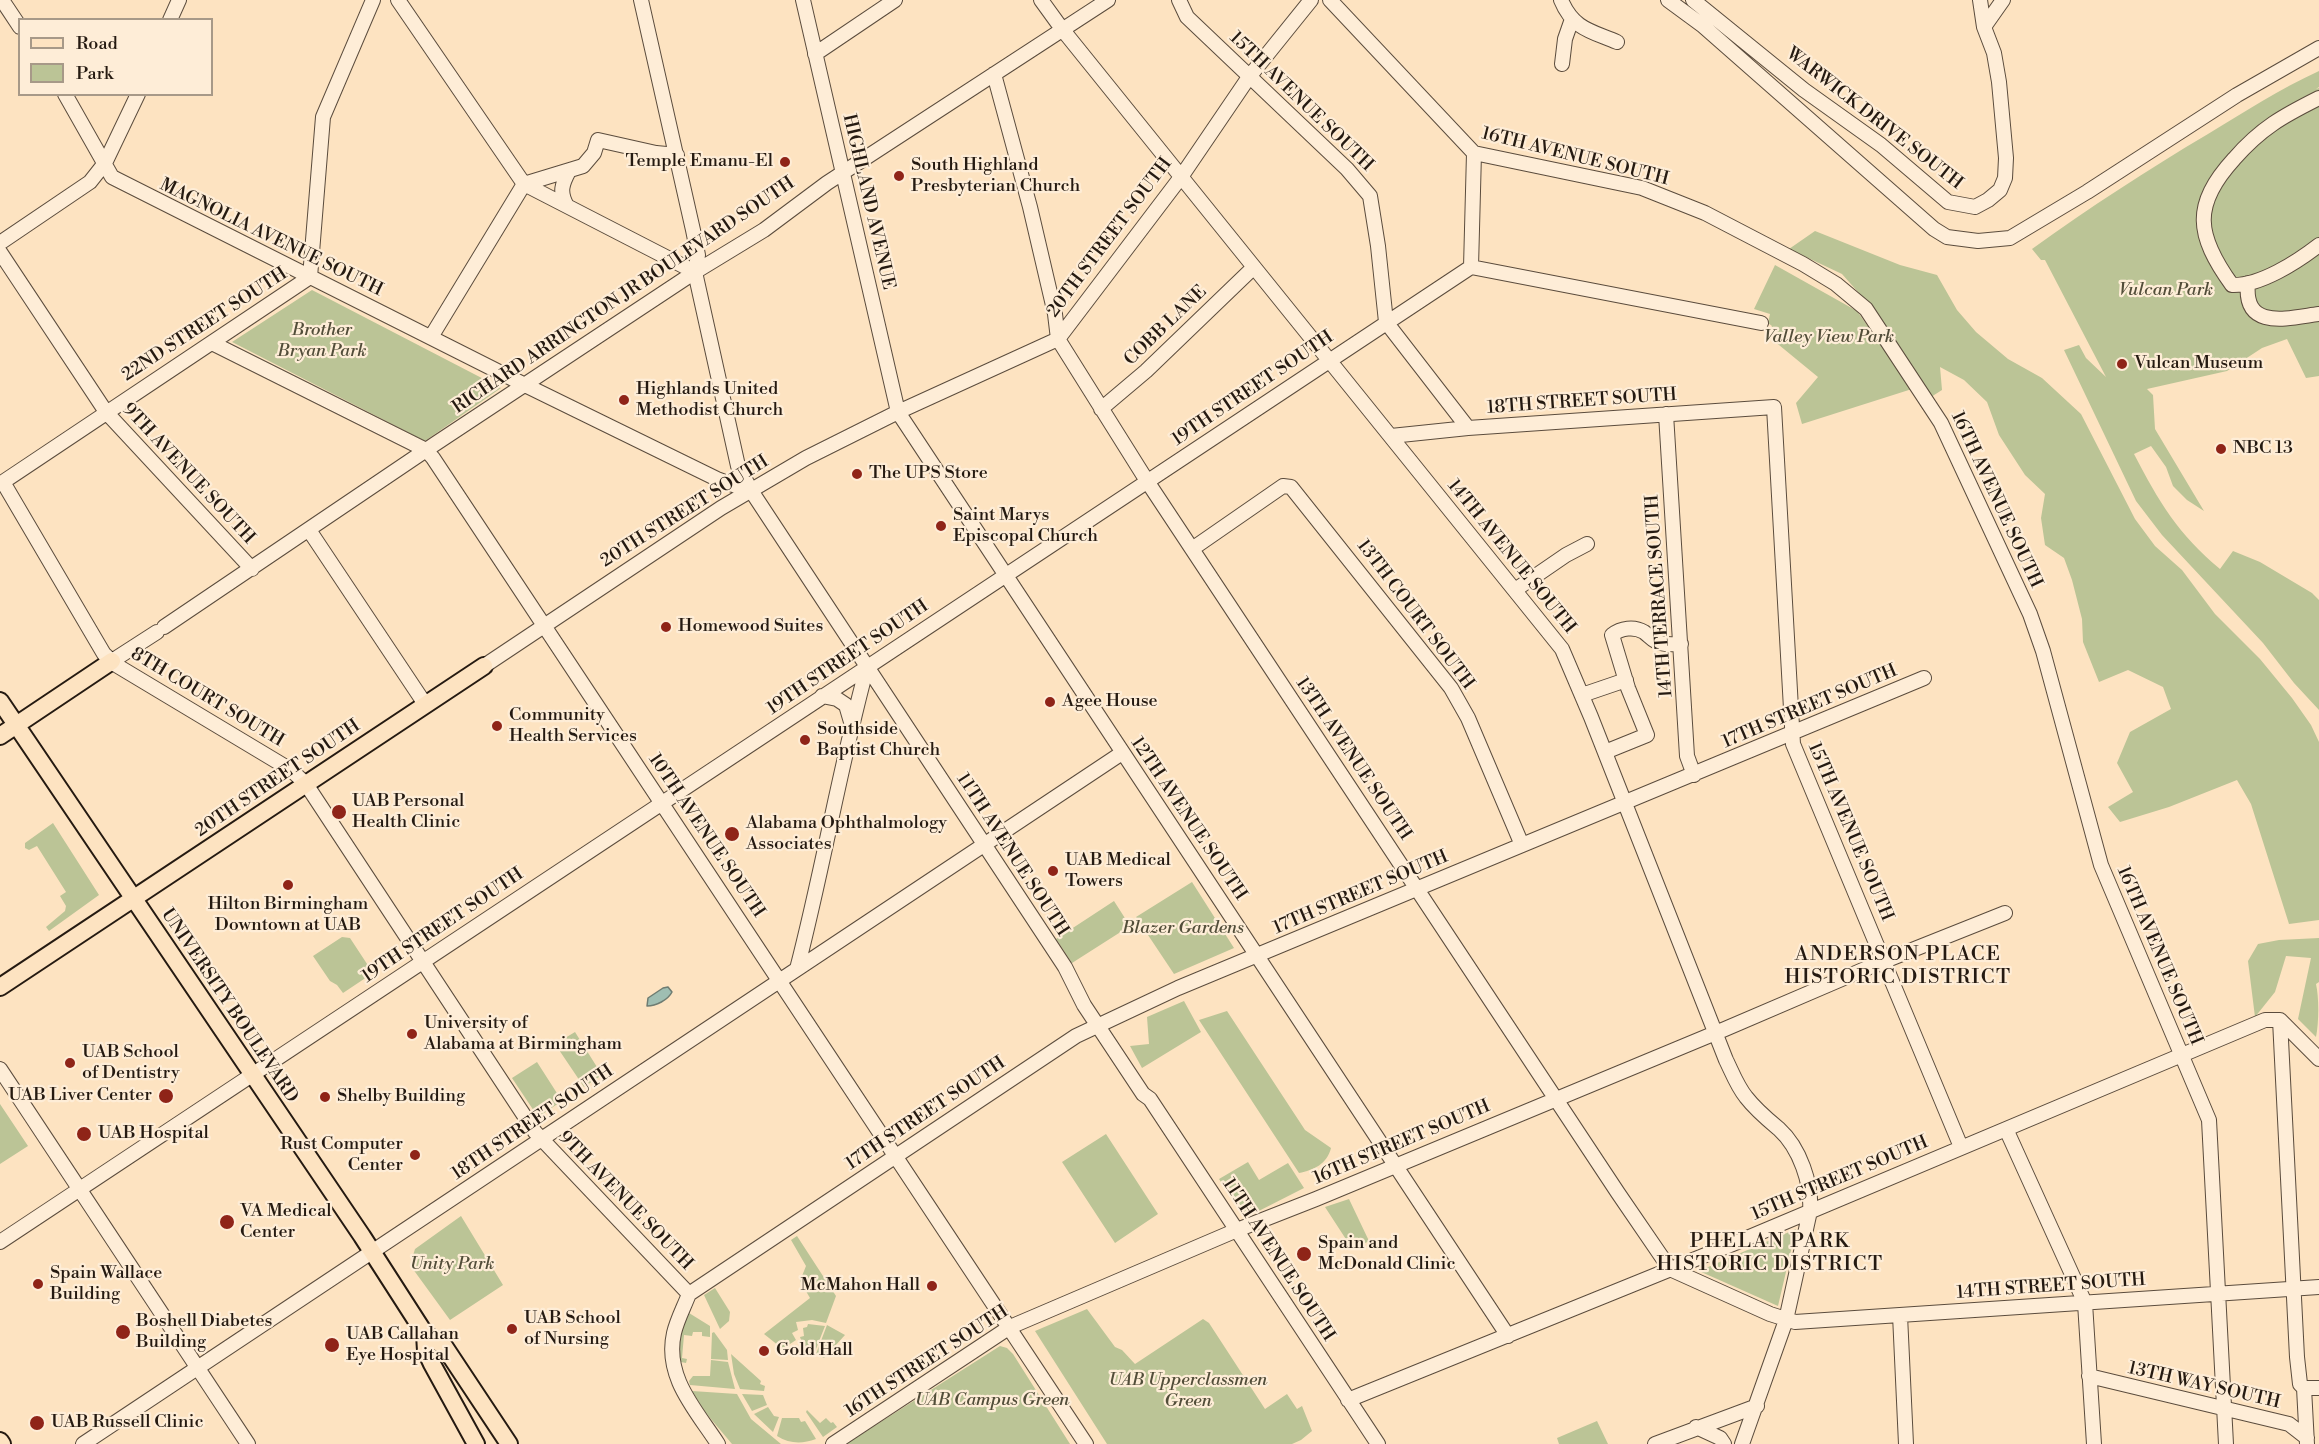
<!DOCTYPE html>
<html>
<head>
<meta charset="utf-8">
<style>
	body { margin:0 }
	#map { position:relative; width:2319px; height:1444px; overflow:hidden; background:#fde3c1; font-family:"Libre Bodoni",serif }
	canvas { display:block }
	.legend { position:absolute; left:18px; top:18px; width:195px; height:78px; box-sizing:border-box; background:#feedd7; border:2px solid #a79988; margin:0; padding:8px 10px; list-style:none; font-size:18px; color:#251a11 }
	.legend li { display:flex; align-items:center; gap:12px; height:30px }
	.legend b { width:30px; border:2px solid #a79988 }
</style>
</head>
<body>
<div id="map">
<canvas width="2319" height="1444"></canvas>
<ul class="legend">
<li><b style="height:8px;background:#fde3c1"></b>Road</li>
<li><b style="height:16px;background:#bbc496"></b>Park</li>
</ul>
</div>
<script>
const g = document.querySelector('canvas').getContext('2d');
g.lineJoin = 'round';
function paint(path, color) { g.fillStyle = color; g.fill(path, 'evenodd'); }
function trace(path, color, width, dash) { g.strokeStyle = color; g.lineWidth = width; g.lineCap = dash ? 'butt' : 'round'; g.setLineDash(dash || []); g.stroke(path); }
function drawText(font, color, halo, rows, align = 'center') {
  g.font = font + ' "Libre Bodoni",serif'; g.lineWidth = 4.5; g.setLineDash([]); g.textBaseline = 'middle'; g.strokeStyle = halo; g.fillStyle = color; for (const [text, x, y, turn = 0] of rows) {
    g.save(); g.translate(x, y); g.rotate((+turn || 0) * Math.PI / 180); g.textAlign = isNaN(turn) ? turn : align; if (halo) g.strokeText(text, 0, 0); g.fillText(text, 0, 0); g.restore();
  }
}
paint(new Path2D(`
	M2319 71V87L2316 89 2319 88V376L2306 378 2287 339 2262 348 2227 371 2147 389 2153 395 2155 429 2204 511 2187 500 2173 486 2166 467 2151 446 2134 454C2159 502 2178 534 2220 569L2233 551 2260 562 2312 593 2319 600V710L2294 683 2263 643 2162 535 2136 501 2064 350 2079 345 2086 358 2106 377 2045 260H2041L2032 249C2089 208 2147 170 2208 134 2244 112 2280 89 2319 71Z
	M1815 231 1900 265 1937 275 1957 310 1976 332 2008 359 2042 378 2081 414 2135 519 2155 546 2182 570 2215 614 2260 659 2292 698 2311 725 2319 742V920L2289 924 2251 804 2237 780 2169 807 2120 822 2108 807 2133 792 2117 763 2130 732 2171 709 2163 687 2128 670 2099 682 2083 642 2082 619 2072 580 2064 558 2045 545 2041 518 2045 494 2025 475 1999 435 1987 402 1964 380 1940 367 1942 390 1931 397 1873 309 1842 274 1789 249Z
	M1775 265 1857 311 1912 389 1802 424 1796 403 1818 377 1768 336 1772 326 1768 323 1770 314 1754 309Z
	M312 290 501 388 425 441 232 342Z
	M53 823 99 895 49 931 46 927 65 911 66 906 60 896 66 892 37 846 29 850 25 848V843Z
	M1192 882 1234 948 1174 974 1136 917Z
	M1114 901 1130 926 1072 963 1056 939Z
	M342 937 350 938 373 973 343 993 337 985 330 981 313 956Z
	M2319 938V982L2316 984C2319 997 2319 1022 2316 1037L2298 1019 2311 958 2286 956 2275 992 2255 1017 2248 961 2258 944 2279 940Z
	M1184 1001 1201 1032 1142 1068 1130 1046 1149 1044 1147 1017Z
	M1227 1011 1305 1130 1331 1148C1327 1164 1314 1170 1299 1173L1199 1020Z
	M575 1032 602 1075 584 1087 555 1044Z
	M537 1062 562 1101 538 1117 512 1078Z
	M0 1104 28 1146 0 1164Z
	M1106 1134 1158 1214 1115 1243 1062 1162Z
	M1248 1162 1259 1180 1288 1163 1304 1188 1245 1218 1219 1179Z
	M1349 1199 1369 1241 1353 1250 1325 1207Z
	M461 1216 503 1285 450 1320 410 1265 415 1249Z
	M1796 1229 1778 1306 1699 1271Z
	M797 1236 836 1296 826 1323 812 1320 796 1322 798 1330 792 1333 796 1340 787 1346 794 1358 764 1334 810 1298 800 1281 806 1266 791 1240Z
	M715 1288 730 1312 729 1321 720 1329 704 1295Z
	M1087 1309 1115 1347 1122 1350 1135 1364 1203 1319 1209 1323 1265 1409 1287 1394 1297 1409 1302 1406 1312 1431 1301 1440 1292 1444H1107L1035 1331Z
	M689 1313 710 1326V1337L702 1336V1332H693L692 1336 684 1335 682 1358 687 1359 686 1363 681 1362C673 1348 681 1327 689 1313Z
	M808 1324 825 1326 814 1354H806L800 1337 804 1336 803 1328 807 1327Z
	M827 1325 845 1335 824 1358 816 1354Z
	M714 1332 727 1350 728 1360 711 1359 712 1333Z
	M1000 1346 1007 1348 1013 1354 1070 1444H846Z
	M731 1354 761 1381 760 1384 765 1386 764 1391 740 1389 734 1374Z
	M711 1360 728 1362 735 1389 690 1385 689 1381 693 1376H710Z
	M692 1391 737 1394 751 1419 781 1444H732L705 1412Z
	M742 1394 763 1395 767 1405 752 1411Z
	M768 1407 774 1416 779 1417 773 1432 754 1414Z
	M807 1410 820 1423 826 1418 831 1423 833 1422 837 1427 823 1437 806 1412Z
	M782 1418H799L801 1422 805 1421 816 1439C802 1444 790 1444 777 1436Z
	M1597 1421 1608 1444H1559L1557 1438Z`), '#bbc496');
const water = new Path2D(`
	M668 987 672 992C668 1000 656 1006 647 1006L648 998 663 988Z`);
paint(water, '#9fbeb2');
trace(water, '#6e7c72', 1.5);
const minor = new Path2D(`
	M2 0 20 27
	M398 0 524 184 695 272 738 466 752 492 1065 967 1084 1005 1143 1094 1150 1099 1378 1444
	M641 0 693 230 698 255 695 272
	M803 0 898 412 1508 1336
	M1041 0 1062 29 1562 649 1591 717 1726 1060C1732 1072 1737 1086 1746 1097 1756 1110 1767 1119 1779 1129 1800 1148 1812 1184 1810 1211L1786 1320 1742 1444
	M1179 0 1187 17 1347 169 1370 196 1378 246 1386 322 1468 428
	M1330 0 1474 153 1642 188 1705 213 1803 264 1836 284 1866 309 1941 423 2030 614 2043 651 2101 865 2209 1120 2226 1444
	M1561 0C1573 29 1591 31 1617 42
	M1668 0 1702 25 1934 229 1947 237 1978 241 2010 238 2087 192 2237 95 2319 48
	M1693 0 1804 90 1881 145 1948 202 1975 207 1988 200 2000 190 2005 178 2006 158 1999 82 1994 53 1984 27 1980 0
	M170 20 179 0
	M1984 27 2003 0
	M815 54 895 0
	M1562 64 1565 39 1572 19
	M994 74 1030 207 1055 314 1058 339 1147 481 1618 1193 1670 1269 1770 1314 1795 1322 2319 1287
	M65 94 112 177 525 385 717 479 752 492
	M2319 98C2283 116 2261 128 2234 159 2192 205 2196 235 2232 285 2260 286 2297 262 2319 245
	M524 184 583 166 594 153 598 140 656 153 677 155
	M567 206C559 192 562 184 569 171
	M0 243 90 182 105 163 138 94
	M0 252 106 412 252 569
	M1471 267 1474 153
	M2248 283C2243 331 2288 318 2319 314
	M431 337 524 184
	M212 343 426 450 433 458 1086 1444
	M1101 409 1146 371 1253 268
	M1666 414 1687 756 1694 775
	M1391 436 1468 428 1774 407 1793 744 1961 1147
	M3 482 104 654 116 665 291 770 306 784 535 1132 689 1294
	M0 484 310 277 323 117 373 0
	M309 530 425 704
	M1192 549 1283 486 1291 487 1451 688 1468 718 1522 845
	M1515 590 1566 555 1587 544
	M164 627 435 444 695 272 764 230 827 183 1108 0
	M112 661 157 632
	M484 666 721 508 806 458 898 412 1058 339 1181 177 1249 77 1311 0
	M1582 695 1626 680
	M822 696 837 699 846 705 851 722
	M1605 752 1647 735 1628 688 1612 635C1621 628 1634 626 1644 632 1650 636 1653 642 1661 643 1667 645 1674 644 1681 644
	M797 969C823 869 840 766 867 667
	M2280 1020 2297 1357 2300 1384 2304 1388 2307 1444
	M0 1069 248 1444
	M2006 1129 2085 1303 2094 1444
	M0 1242 1471 267 1761 323
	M689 1294 1076 1036 1178 988 1924 678
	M689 1294C684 1307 677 1320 674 1333 664 1377 696 1410 718 1444
	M1900 1315 1906 1444
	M2089 1376 2289 1424 2307 1438
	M2304 1388H2319
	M1348 1400 1740 1241 2265 1020H2280L2319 1059
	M1696 1427 1720 1438 1724 1444
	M83 1444 1122 753
	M833 1444 1010 1327 1237 1230 1316 1199 1725 1029 1872 966 2005 913
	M1655 1444 1757 1406`);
const major = new Path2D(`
	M0 701 362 1236 425 1334 444 1346 509 1444
	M0 736 112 661
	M0 987 484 666
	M425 1334 426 1351 432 1364 476 1444
	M0 1441 2 1444`);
trace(minor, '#5b4c3d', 16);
trace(major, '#251a11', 20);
trace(minor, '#feedd7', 14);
trace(major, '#fde3c1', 16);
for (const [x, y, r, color] of [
	[785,162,6,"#8f2418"],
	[899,176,6,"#8f2418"],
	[2122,364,6,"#8f2418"],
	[624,400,6,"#8f2418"],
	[2221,449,6,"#8f2418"],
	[857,474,6,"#8f2418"],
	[941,526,6,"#8f2418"],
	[666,627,6,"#8f2418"],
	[1050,702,6,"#8f2418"],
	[497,726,6,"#8f2418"],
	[805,740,6,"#8f2418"],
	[339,812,8,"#8f2418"],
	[732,834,8,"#8f2418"],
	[1053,871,6,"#8f2418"],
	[288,885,6,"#8f2418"],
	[412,1034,6,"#8f2418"],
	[70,1063,6,"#8f2418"],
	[166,1096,8,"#8f2418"],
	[325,1097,6,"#8f2418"],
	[84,1134,8,"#8f2418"],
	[415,1155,6,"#8f2418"],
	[227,1222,8,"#8f2418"],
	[1304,1254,8,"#8f2418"],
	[38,1284,6,"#8f2418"],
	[932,1286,6,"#8f2418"],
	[512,1329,6,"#8f2418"],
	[123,1332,8,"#8f2418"],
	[332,1345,8,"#8f2418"],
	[764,1351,6,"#8f2418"],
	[37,1423,8,"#8f2418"]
]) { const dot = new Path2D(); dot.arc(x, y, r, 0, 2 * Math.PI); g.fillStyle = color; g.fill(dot); trace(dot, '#feedd7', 2); }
drawText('18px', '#251a11', '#feedd7', [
	["15TH AVENUE SOUTH",1301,102,44],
	["WARWICK DRIVE SOUTH",1874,119,38],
	["16TH AVENUE SOUTH",1575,157,14],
	["HIGHLAND AVENUE",868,202,77],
	["MAGNOLIA AVENUE SOUTH",271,238,26],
	["20TH STREET SOUTH",1110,238,-53],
	["RICHARD ARRINGTON JR BOULEVARD SOUTH",624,296,-34],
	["22ND STREET SOUTH",205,325,-33],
	["COBB LANE",1166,326,-44],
	["19TH STREET SOUTH",1253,389,-34],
	["18TH STREET SOUTH",1582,402,-4],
	["9TH AVENUE SOUTH",188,474,47],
	["16TH AVENUE SOUTH",1996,500,65],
	["20TH STREET SOUTH",685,512,-32],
	["14TH AVENUE SOUTH",1511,557,51],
	["14TH TERRACE SOUTH",1660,596,-94],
	["13TH COURT SOUTH",1415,615,53],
	["19TH STREET SOUTH",848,658,-34],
	["8TH COURT SOUTH",207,698,31],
	["17TH STREET SOUTH",1810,707,-23],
	["13TH AVENUE SOUTH",1353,759,56],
	["20TH STREET SOUTH",278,779,-34],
	["12TH AVENUE SOUTH",1188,819,56],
	["15TH AVENUE SOUTH",1850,832,67],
	["10TH AVENUE SOUTH",706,836,56],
	["11TH AVENUE SOUTH",1012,855,57],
	["17TH STREET SOUTH",1361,893,-23],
	["19TH STREET SOUTH",443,926,-34],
	["16TH AVENUE SOUTH",2159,956,67],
	["UNIVERSITY BOULEVARD",229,1006,56],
	["17TH STREET SOUTH",926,1114,-34],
	["18TH STREET SOUTH",533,1123,-34],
	["16TH STREET SOUTH",1402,1143,-23],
	["15TH STREET SOUTH",1840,1179,-23],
	["9TH AVENUE SOUTH",625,1201,46],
	["11TH AVENUE SOUTH",1278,1260,57],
	["14TH STREET SOUTH",2051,1287,-4],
	["16TH STREET SOUTH",927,1362,-33],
	["13TH WAY SOUTH",2204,1386,13]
]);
drawText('18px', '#251a11', '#feedd7', [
	["Temple Emanu-El",773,162,"right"],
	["South Highland",911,166],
	["Presbyterian Church",911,187],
	["Vulcan Museum",2134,364],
	["Highlands United",636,390],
	["Methodist Church",636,411],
	["NBC 13",2233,449],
	["The UPS Store",869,474],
	["Saint Marys",953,516],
	["Episcopal Church",953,537],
	["Homewood Suites",678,627],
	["Agee House",1062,702],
	["Community",509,716],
	["Health Services",509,737],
	["Southside",817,730],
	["Baptist Church",817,751],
	["UAB Personal",352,802],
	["Health Clinic",352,823],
	["Alabama Ophthalmology",746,824],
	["Associates",746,845],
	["UAB Medical",1065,861],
	["Towers",1065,882],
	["Hilton Birmingham",288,905,"center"],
	["Downtown at UAB",288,926,"center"],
	["University of",424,1024],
	["Alabama at Birmingham",424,1045],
	["UAB School",82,1053],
	["of Dentistry",82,1074],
	["UAB Liver Center",152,1096,"right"],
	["Shelby Building",337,1097],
	["UAB Hospital",98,1134],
	["Rust Computer",403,1145,"right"],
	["Center",403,1166,"right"],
	["VA Medical",240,1212],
	["Center",240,1233],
	["Spain and",1318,1244],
	["McDonald Clinic",1318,1265],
	["Spain Wallace",50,1274],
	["Building",50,1295],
	["McMahon Hall",920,1286,"right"],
	["UAB School",524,1319],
	["of Nursing",524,1340],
	["Boshell Diabetes",136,1322],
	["Building",136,1343],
	["UAB Callahan",346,1335],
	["Eye Hospital",346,1356],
	["Gold Hall",776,1351],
	["UAB Russell Clinic",51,1423]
], 'left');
drawText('italic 18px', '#524d39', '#feedd7', [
	["Vulcan Park",2166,291],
	["Brother",322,331],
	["Bryan Park",322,352],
	["Valley View Park",1829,338],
	["Blazer Gardens",1183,929],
	["Unity Park",452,1265],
	["UAB Upperclassmen",1188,1381],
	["Green",1188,1402],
	["UAB Campus Green",992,1401]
]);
g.letterSpacing = '1.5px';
drawText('20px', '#251a11', '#feedd7', [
	["ANDERSON PLACE",1898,955],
	["HISTORIC DISTRICT",1898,978],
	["PHELAN PARK",1770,1242],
	["HISTORIC DISTRICT",1770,1265]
]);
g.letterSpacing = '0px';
</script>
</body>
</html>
